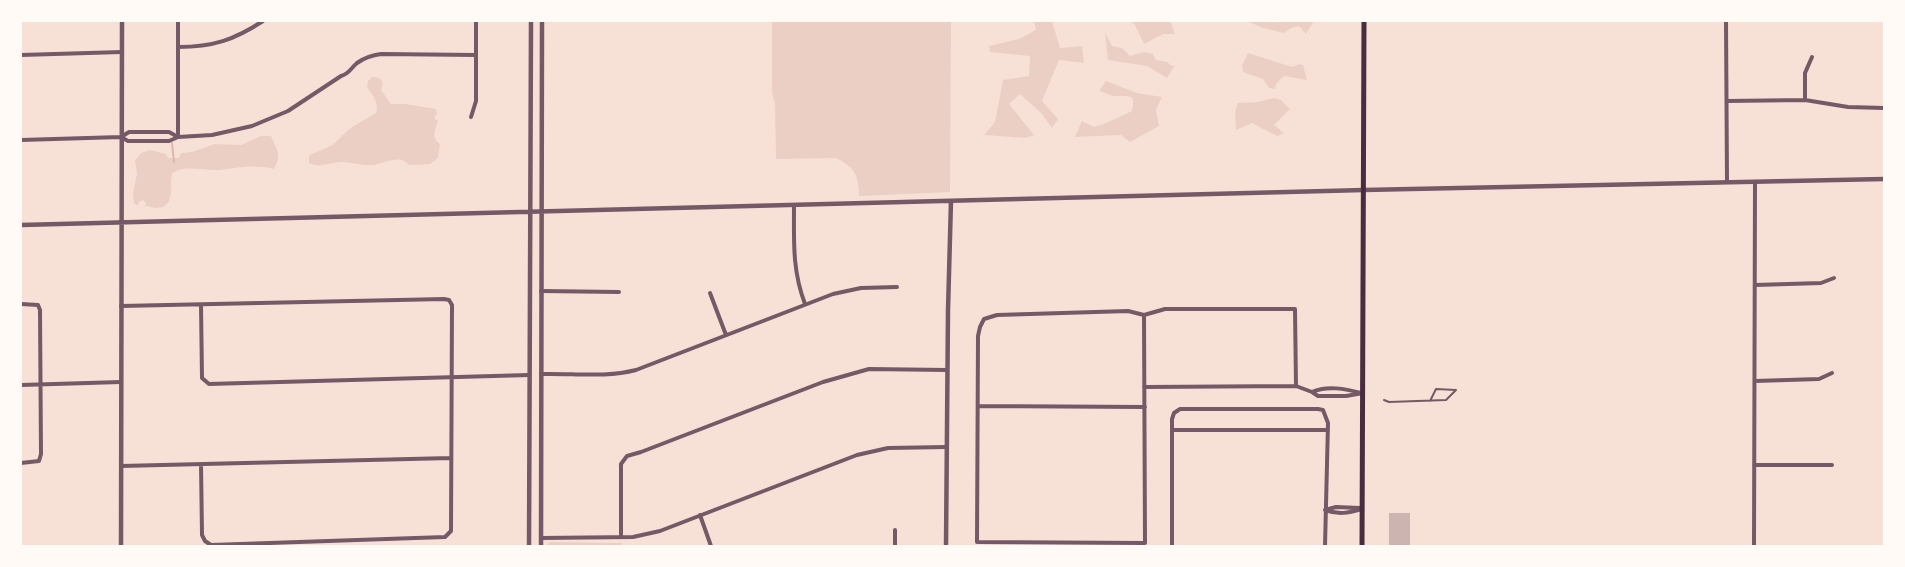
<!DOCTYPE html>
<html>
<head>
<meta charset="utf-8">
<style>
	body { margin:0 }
	#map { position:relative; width:1905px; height:567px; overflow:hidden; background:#f7e1d7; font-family:"Roboto Serif",serif }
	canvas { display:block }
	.frame { position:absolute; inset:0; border:22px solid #fffaf5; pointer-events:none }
</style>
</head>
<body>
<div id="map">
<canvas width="1905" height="567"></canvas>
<div class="frame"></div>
</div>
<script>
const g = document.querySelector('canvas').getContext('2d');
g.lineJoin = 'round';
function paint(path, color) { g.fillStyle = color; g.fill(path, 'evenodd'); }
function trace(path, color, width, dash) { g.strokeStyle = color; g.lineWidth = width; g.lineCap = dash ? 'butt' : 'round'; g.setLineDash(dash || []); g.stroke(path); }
paint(new Path2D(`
	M772 21H951L950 192 859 196C858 175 856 168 836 158L776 159 775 104 772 92Z
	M1034 21H1052L1060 48 1082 46 1084 63 1059 60 1042 101 1058 119 1052 128 1041 113 1020 94 1009 104 1034 135 1026 138 984 135 995 122 1003 80 1029 76 1030 56 990 52 989 46 1019 39 1036 30Z
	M1130 21H1170L1175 34H1163L1144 44 1135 25Z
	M1247 21C1256 21 1277 24 1283 21H1314L1306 34 1299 26 1291 28 1284 33 1263 28Z
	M1105 32 1112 46 1122 48 1130 56 1144 52 1153 54 1156 60 1167 62 1172 66 1175 65 1167 78 1147 66 1108 60Z
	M1248 53 1292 67 1299 64 1303 65 1307 80 1284 76 1276 84 1275 89 1269 88 1263 79 1243 72 1242 65Z
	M372 77C381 76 385 82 381 90L391 104H405L436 109 437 114 434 118 438 121C435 129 431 138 440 144L438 158 430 164 409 165C399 153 385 164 372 165 362 166 351 162 341 162 330 163 319 168 309 163V158L310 155 333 145 349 129 376 113C380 101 371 95 367 86L368 81Z
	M1106 81 1137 93 1162 97 1156 110 1159 126 1130 142 1121 135 1075 137 1082 121 1094 127 1104 124 1132 111C1137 92 1127 97 1114 96 1109 95 1103 92 1099 91Z
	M1274 98 1281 100 1290 109 1274 125 1284 133 1277 136 1252 123 1236 130 1235 112 1238 103 1258 102Z
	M261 136H271C277 151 282 154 274 169 253 164 239 168 219 170 204 171 183 164 172 174 169 186 176 207 157 208 153 208 149 206 145 206L146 203 143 200 139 202 138 206 134 203 133 193 137 174 135 161 141 153 150 150 166 154 168 158H179L181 153 192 152 215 144 241 145Z
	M550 542 622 543V546H545Z`), '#ebcfc5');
trace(new Path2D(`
	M172 143 174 162`), '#dcb8b0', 2);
paint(new Path2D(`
	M1389 513H1410V546H1389Z`), '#ccb4b1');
trace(new Path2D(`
	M1384 400 1389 402 1446 400 1456 390 1436 389 1430 401`), '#755966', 2);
trace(new Path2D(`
	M1726 21 1727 182
	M178 47C213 47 234 40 263 21
	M21 55 122 52
	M1805 100V73L1812 57
	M1727 101 1805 100 1848 107 1884 108
	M471 117 476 101V21
	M121 137 129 132H169L178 137
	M178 137V21
	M21 140 121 137 128 141H169L178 137 212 135 252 126 288 111 341 76C349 74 351 68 357 63 364 58 373 55 381 54L476 55
	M794 205C794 240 792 270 805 304
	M1755 285 1821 283 1834 278
	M541 291 619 292
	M710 293 726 335
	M21 304 38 305 40 310 41 454 39 461 21 463
	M201 305 202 378 209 384 529 375
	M121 306 444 299 449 300 452 305 451 531 445 537 211 545 205 541 202 535 201 464
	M1128 311 1144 315 1145 543 977 542 978 336 980 327 984 319 997 315Z
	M1144 315 1165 309H1295L1296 386
	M541 374C573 373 605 378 636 370L833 294 861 288 897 287
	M1755 381 1819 379 1832 373
	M21 385 121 382
	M1144 387 1296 386 1312 392 1318 396H1346L1363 393
	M1312 392C1327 385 1346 389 1361 393
	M978 406 1145 407
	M1172 430H1328
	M1754 465H1832
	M121 466 451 458
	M1325 510C1339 515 1348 513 1362 509
	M1325 510 1336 507 1360 508
	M700 515 711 546
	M895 530V546
	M621 537V464L627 456 641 452 823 382 869 369 947 370
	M541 538 633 537 660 531 857 455 888 448 946 447
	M1172 546V419L1174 413 1180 409H1318L1323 410 1328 423 1325 546
	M1754 546 1755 182`), '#755966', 4);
trace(new Path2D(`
	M21 225 1364 190 1884 179
	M121 546 122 21
	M529 546 531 21
	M541 546 542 21
	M946 546 948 310 951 201`), '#755966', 4.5);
trace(new Path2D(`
	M1362 546 1364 21`), '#4a2c40', 5);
</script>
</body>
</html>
